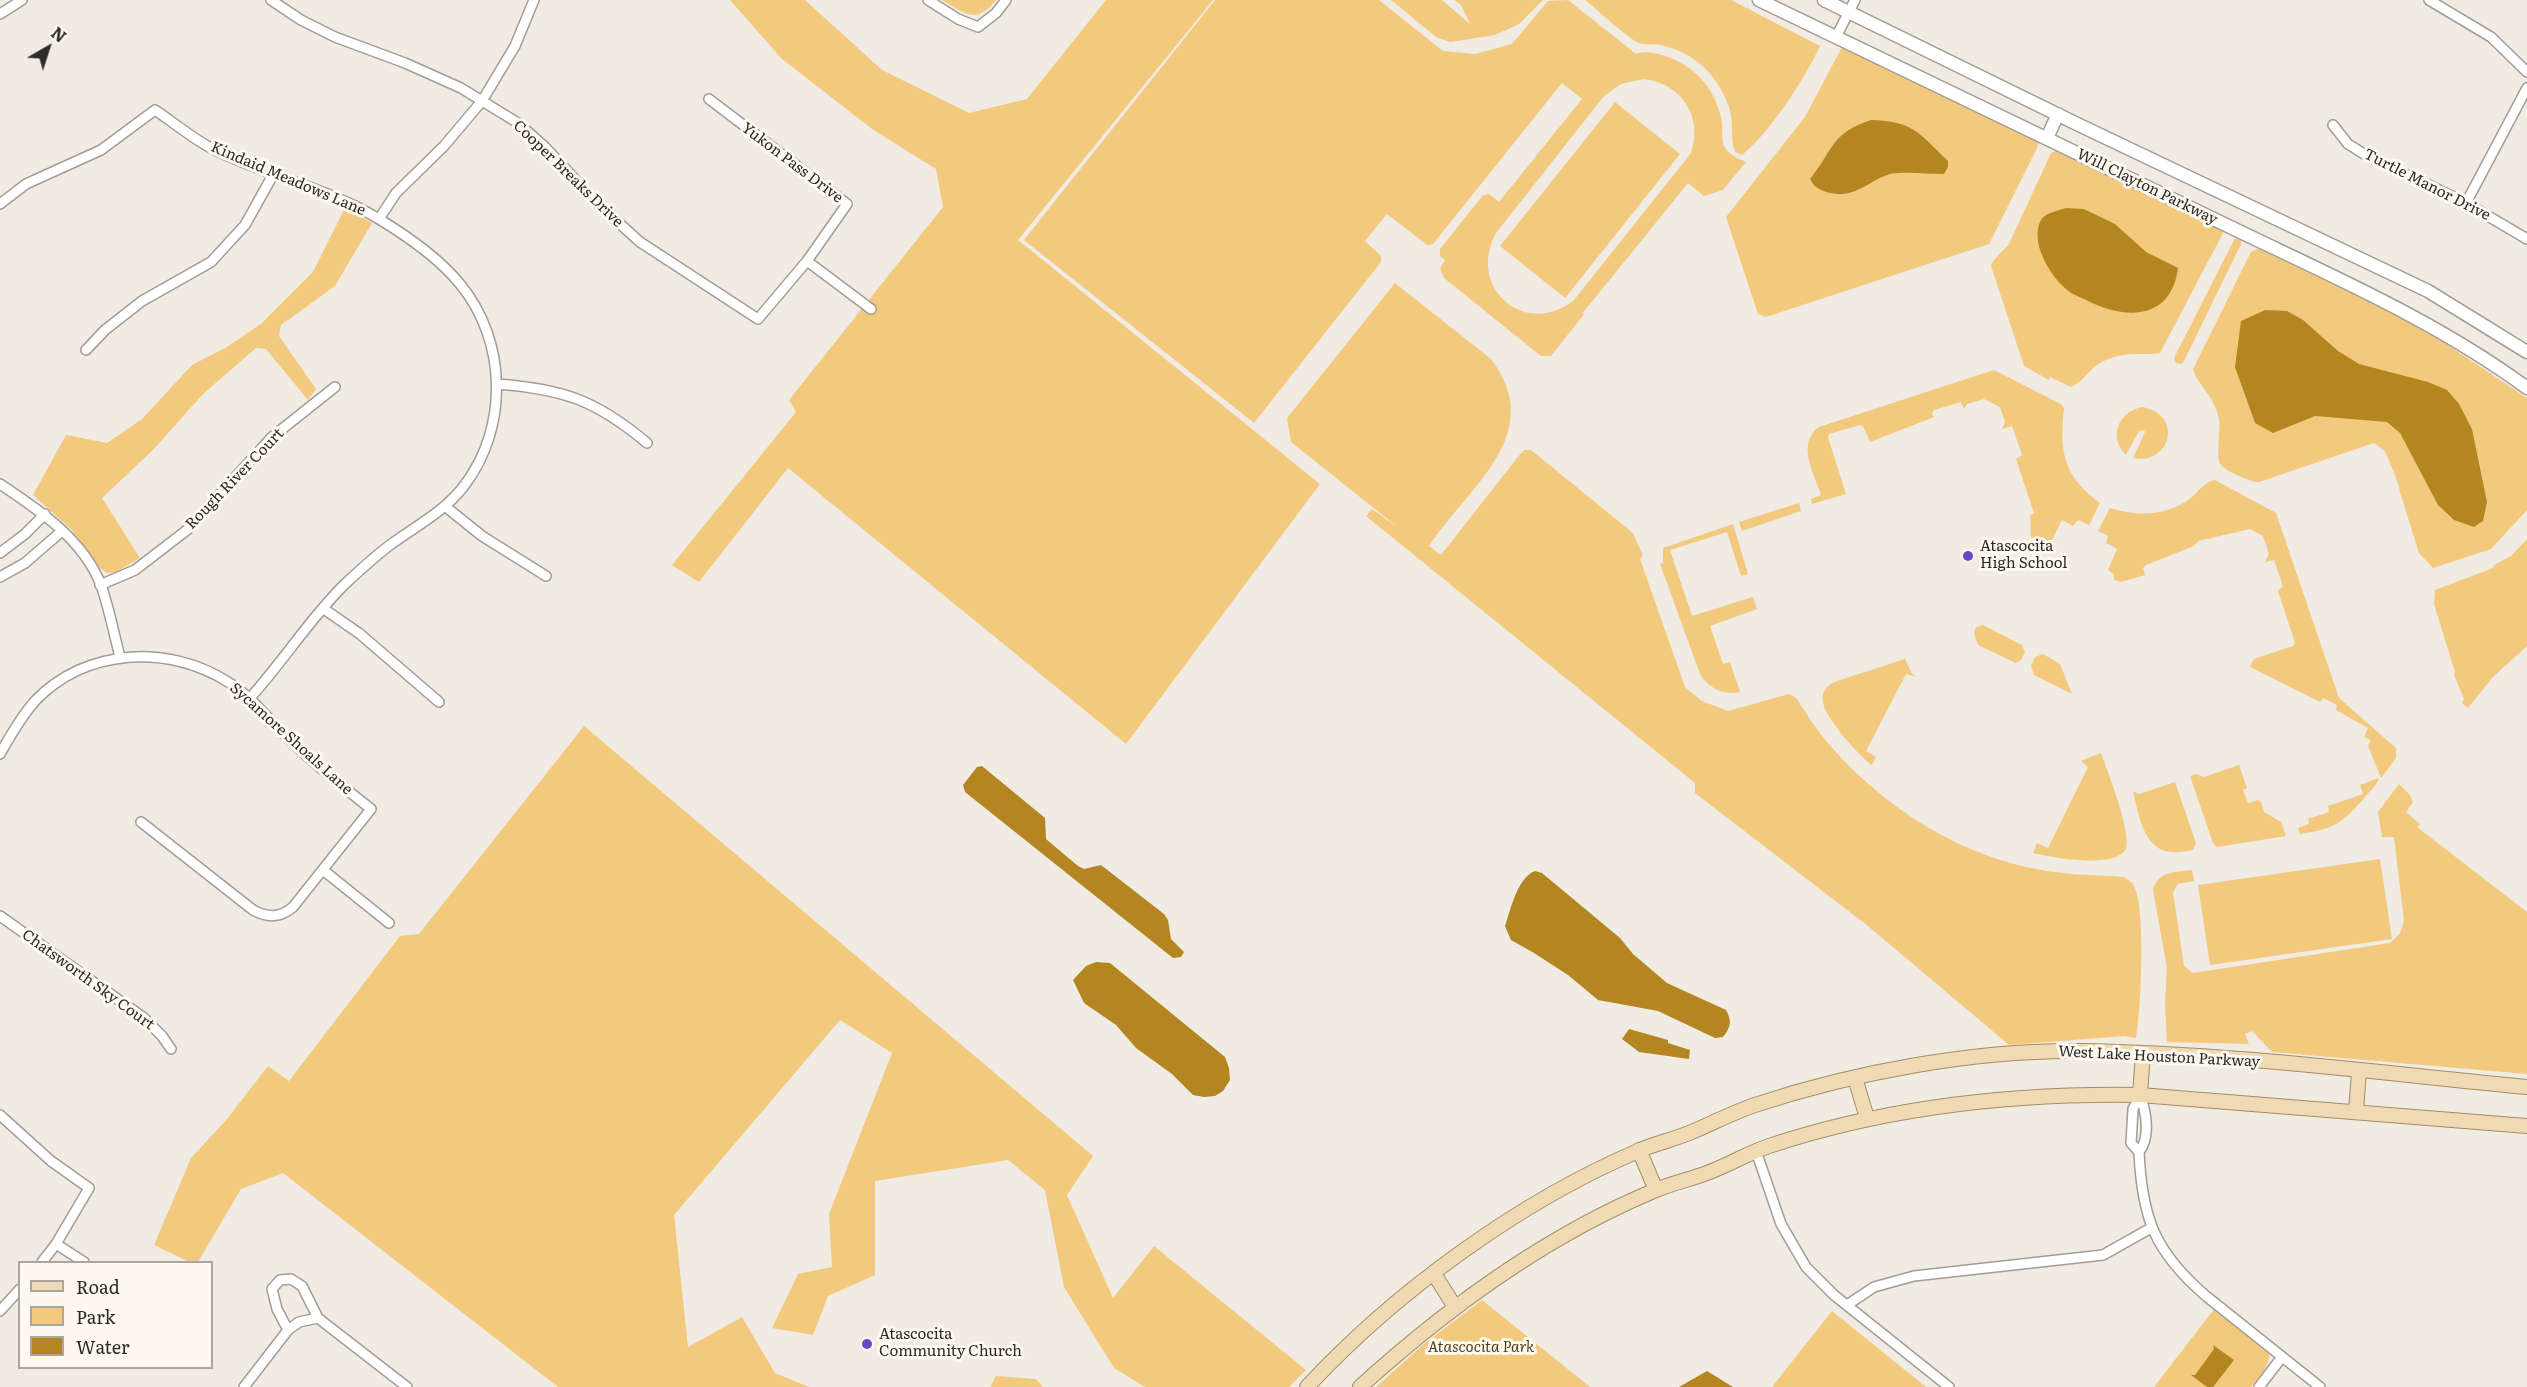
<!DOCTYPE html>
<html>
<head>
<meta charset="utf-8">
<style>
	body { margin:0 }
	#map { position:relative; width:2527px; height:1387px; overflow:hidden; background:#f0ebe3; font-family:Literata,serif }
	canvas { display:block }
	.legend { position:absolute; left:18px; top:1261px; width:195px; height:108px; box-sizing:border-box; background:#fef9f0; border:2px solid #aaa7a0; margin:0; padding:8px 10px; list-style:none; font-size:18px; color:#2d2b27 }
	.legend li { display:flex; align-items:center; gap:12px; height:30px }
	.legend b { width:30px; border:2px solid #aaa7a0 }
	.north { position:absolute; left:18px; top:18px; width:60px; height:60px; -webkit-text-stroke:4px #fef9f0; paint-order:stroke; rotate:39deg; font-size:16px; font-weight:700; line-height:24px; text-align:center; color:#2d2b27 }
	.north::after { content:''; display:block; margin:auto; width:21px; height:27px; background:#2d2b27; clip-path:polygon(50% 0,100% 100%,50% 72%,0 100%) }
</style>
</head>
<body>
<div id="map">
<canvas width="2527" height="1387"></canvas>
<ul class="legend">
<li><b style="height:8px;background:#efdab4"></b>Road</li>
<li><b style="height:16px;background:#f3c97e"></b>Park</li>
<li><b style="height:16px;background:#b48621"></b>Water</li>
</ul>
<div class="north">N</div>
</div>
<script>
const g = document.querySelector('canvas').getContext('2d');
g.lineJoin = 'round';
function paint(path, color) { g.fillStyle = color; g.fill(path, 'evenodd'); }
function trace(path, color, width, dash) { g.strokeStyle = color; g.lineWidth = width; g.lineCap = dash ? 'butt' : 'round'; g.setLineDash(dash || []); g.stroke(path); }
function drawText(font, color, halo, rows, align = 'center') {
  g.font = font + ' Literata,serif'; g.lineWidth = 6; g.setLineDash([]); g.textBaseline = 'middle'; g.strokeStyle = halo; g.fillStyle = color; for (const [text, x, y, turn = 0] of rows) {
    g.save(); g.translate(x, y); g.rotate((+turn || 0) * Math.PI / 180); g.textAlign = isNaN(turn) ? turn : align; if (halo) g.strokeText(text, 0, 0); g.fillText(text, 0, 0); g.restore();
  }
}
paint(new Path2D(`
	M730 0H805L882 70 969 113 1027 99 1106 0H1213L1018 240 1320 484 1126 744 788 468 699 582 672 565 796 412 789 400 943 207 936 169 872 129 782 59Z
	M942 0H996C976 25 966 14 942 0Z
	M1215 0H1379L1443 51 1475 54 1512 44 1548 1 1568 0 1636 54C1645 50 1659 54 1668 57 1698 68 1716 91 1722 122 1723 129 1721 139 1724 146 1728 154 1738 159 1746 162L1723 190 1704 196 1688 183 1582 314 1585 313 1551 356H1541L1444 278 1440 268 1445 260 1440 256V249L1483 195 1489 194 1499 202 1582 99 1562 83 1433 244 1427 245 1387 214 1365 241 1381 256V262L1254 423 1024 240ZM1644 79C1682 84 1703 116 1691 153L1574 300C1526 339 1466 288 1496 233L1604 96 1621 84Z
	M1391 0H1442L1470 24 1461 5 1454 0H1543L1519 24 1495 35 1450 42 1436 37Z
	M1585 0H1731L1820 46C1804 80 1771 131 1742 155L1735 152C1730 137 1734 121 1729 107 1717 74 1695 53 1661 45 1655 43 1645 46 1639 43 1627 38 1598 10 1585 0Z
	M1842 47 2035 140 2038 143 2037 148 1989 244 1766 317 1758 314 1726 217 1805 117Z
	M1615 102 1680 154 1565 298 1500 246Z
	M2057 150 2220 229 2223 233 2160 353C2137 356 2124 350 2100 363 2089 369 2083 382 2071 387L2050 377 2049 380 2024 366 1991 266 1993 261 2009 244 2051 153Z
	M345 208 372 223 335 286 281 325 279 336 316 389 308 400 266 349 256 348 203 394 153 450 102 498 140 558 116 572 107 573 99 567 72 530 33 495 66 435 107 443 142 419 192 365 227 347 262 323 313 272Z
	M2235 238 2241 239V244L2184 361 2182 364 2176 363 2174 358Z
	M2259 248 2418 325 2527 398V510L2491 549 2433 568 2419 553 2400 492C2400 485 2389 461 2386 453 2383 449 2378 446 2374 443L2259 482H2254C2245 478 2228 473 2221 465 2215 458 2221 430 2219 419 2215 396 2197 385 2193 369L2251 252Z
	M1395 283 1491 359C1548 434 1468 487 1429 546L1441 555 1517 458 1524 450H1531L1633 533 1643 556 1640 559 1685 687 1702 701 1728 711 1789 694 1796 698C1808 716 1820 735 1834 750 1890 812 1963 857 2046 871 2072 875 2098 875 2124 877 2128 880 2132 882 2134 886 2146 907 2141 1012 2136 1038L2124 1036 2009 1045 1868 926 1695 793V783L1366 516 1372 509 1400 529 1291 442 1287 418Z
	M1994 370 2061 404 2064 408C2059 451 2063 476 2100 503L2089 525 2078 520 2073 526 2062 520 2052 540 2043 543 2031 537 2030 516 2034 513 2016 459 2022 455 2012 426 2002 429 2005 422 2000 407 1984 399 1967 404 1964 409 1961 402 1934 410 1932 414 1934 417 1870 442 1863 426 1860 425 1829 434 1828 437 1846 494 1812 504 1811 499 1821 495C1814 473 1796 444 1819 427Z
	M2142 407C2184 414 2171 466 2133 458L2145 432 2144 430 2139 431 2126 455C2108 437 2118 412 2142 407Z
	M2215 480 2276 513 2339 698 2396 748V758L2381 778 2368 746 2371 740 2364 737 2368 728 2336 710 2337 705 2323 698 2320 702 2250 667 2254 659 2293 646 2295 643 2278 591 2283 586 2274 560 2265 562 2269 554 2263 536 2250 529 2198 541 2194 546 2146 565 2143 568 2145 575 2121 582 2114 580V574L2108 570 2117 549 2106 543 2108 536 2098 531 2110 508C2138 517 2169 516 2192 497 2200 490 2204 482 2215 480Z
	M1799 503 1801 511 1742 531 1739 522Z
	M1733 524 1748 574 1741 576 1727 532 1670 550 1692 616 1753 597 1757 609 1710 626 1723 664 1730 662 1740 692C1724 696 1708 688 1700 674L1660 564 1663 563V548Z
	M2527 539V646L2493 677 2468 708 2462 703 2464 699 2454 675 2455 672 2434 604 2435 590 2493 568 2494 565 2511 556Z
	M1983 625 2022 645 2025 652 2021 660 2016 663 1978 645 1974 633 1976 627Z
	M2043 654 2060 664 2072 694 2034 675 2031 666 2035 657Z
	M1905 659 1912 674 1917 677 1906 674 1866 751 1876 757 1872 765C1860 758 1824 716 1823 702 1821 691 1827 685 1837 681Z
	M584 726 1093 1156 1067 1195 1113 1298 1154 1246 1306 1370 1289 1387H1145L1114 1368 1064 1287 1045 1190 1008 1160 875 1181V1275L828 1296 813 1335 772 1328 798 1274 832 1267 829 1214 892 1053 840 1020 674 1215 688 1347 742 1317 775 1373 809 1387H558L283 1173 241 1189 198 1262H189L154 1245 191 1158 227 1119 268 1066 289 1081 400 936 419 934Z
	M2101 753C2108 773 2131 830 2126 848 2118 870 2050 857 2033 853L2037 843 2048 848 2088 767 2081 761Z
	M2239 765 2247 788 2243 790 2248 803 2258 800 2261 802 2264 812 2281 822 2286 836 2217 847 2213 843 2190 776 2196 774 2204 777Z
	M2379 778C2378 784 2370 791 2365 797 2343 823 2334 829 2300 834L2298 828 2309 824 2308 819 2329 812 2328 806 2363 794 2360 785Z
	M2175 782 2196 843 2193 850C2186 851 2178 853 2170 852 2143 849 2138 812 2133 791L2139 794Z
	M2399 784 2410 795 2413 802 2406 812 2420 824 2417 827 2527 912V1074L2272 1052 2252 1031 2245 1034 2249 1044 2167 1042 2165 1002 2167 968 2153 890C2158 871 2175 872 2192 870L2194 881 2178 884 2173 892 2184 966 2193 973 2390 943 2400 933 2404 921 2394 837H2382L2378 812Z
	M2380 859 2392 939 2210 965 2198 885Z
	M1482 1300 1590 1387H1376L1424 1344Z
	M2215 1308 2268 1349C2273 1364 2260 1375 2251 1387H2154Z
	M1832 1311 1926 1387H1772Z
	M996 1376 1036 1379 1043 1387H990Z`), '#f3c97e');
paint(new Path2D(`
	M1871 120C1913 121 1919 133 1948 161V167L1944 174C1929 174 1913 172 1898 173 1880 174 1871 185 1855 191 1842 197 1816 194 1810 179 1834 149 1831 133 1871 120Z
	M2066 208 2084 209 2115 224 2146 252 2178 268C2171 321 2125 320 2086 300 2080 297 2071 294 2066 289 2050 276 2029 241 2041 220 2046 212 2058 211 2066 208Z
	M2265 310 2287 311 2303 320 2338 351 2359 364 2428 382 2447 390 2459 404 2472 429 2487 502 2483 521 2474 527 2454 520 2438 505 2400 433 2387 422 2315 416 2273 433 2255 423 2235 367 2241 321Z
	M982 766 1045 818 1046 839 1078 866 1084 869 1101 865 1164 914 1168 920 1171 939 1184 952 1181 957 1173 958 965 792 963 785 977 767Z
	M1535 871 1542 873 1620 938 1633 954 1667 983 1726 1010C1732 1021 1731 1027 1723 1037L1715 1038 1658 1011 1598 1000 1568 975 1534 953 1511 940 1505 926C1511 909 1517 878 1535 871Z
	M1096 962 1110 963 1225 1057 1229 1068 1230 1080 1223 1091 1215 1096 1204 1097 1193 1095 1172 1074 1136 1048 1116 1025 1084 1003 1073 980 1086 966Z
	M1629 1029 1668 1040V1043L1690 1050 1689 1059 1639 1052 1622 1039Z
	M2213 1345 2234 1360 2213 1387H2207L2191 1375H2195L2214 1349Z
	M1707 1371 1733 1387H1679Z`), '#b48621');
const minor = new Path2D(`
	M271 0 301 20 335 37 405 63 461 88 518 123 545 147 598 204 640 242 758 319 807 261 847 204 709 99
	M928 0 958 19 978 27 996 13 1006 0
	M2429 0 2491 37 2527 72
	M0 14 22 0
	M1836 37 1855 0
	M2333 125 2348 144 2364 154 2466 203 2527 239
	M2466 203 2527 88
	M0 204 26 184 101 150 155 110C173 122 192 138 211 148 265 176 326 187 379 219 407 236 439 258 460 284 507 341 509 427 464 486 444 512 416 526 390 545 374 557 360 570 345 584 310 618 283 662 249 699
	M379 219 396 193 444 146 482 101 515 46 534 0
	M807 261 871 309
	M86 350 105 330 142 301 211 262 245 225 274 173
	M497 384C563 389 596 400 647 443
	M0 484C39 510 83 539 101 585 109 608 114 634 120 657
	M446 507 482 536 546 576
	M0 553 25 534 45 514
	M0 577 25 563 62 531
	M100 585 135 570 187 530 272 437 335 387
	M324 609 360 634 439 702
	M0 754C10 736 21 717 35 701 86 648 168 644 228 682 251 696 268 719 288 738 314 764 342 786 371 809L293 907C280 918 268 918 253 910L141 822
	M323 870 389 923
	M0 916 144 1018 162 1036 171 1049
	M2140 1095C2146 1111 2151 1137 2139 1152L2131 1143 2133 1109Z
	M0 1115 51 1161 89 1188 56 1244 42 1262
	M1756 1151 1781 1224 1806 1267 1834 1295 1949 1387
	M2139 1152C2142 1219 2155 1252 2206 1296L2320 1387
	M56 1244 84 1262
	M1847 1305 1874 1287 1914 1276 2103 1255 2151 1228
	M0 1311 20 1289
	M288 1330 277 1309 272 1289 280 1280 291 1279 302 1286 318 1318
	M244 1387 288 1330 299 1322 318 1318 407 1387
	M2259 1387 2282 1357`);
const secondary = new Path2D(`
	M1759 0C1914 75 2069 149 2224 224 2327 274 2435 320 2527 388
	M1824 0 2077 124 2428 291 2527 352
	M2047 138 2058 114`);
const primary = new Path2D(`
	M1855 1078 1867 1118
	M2140 1095 2143 1054
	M2356 1112 2359 1071
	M1639 1150 1656 1190
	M1434 1274 1455 1307
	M1307 1387C1395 1292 1519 1202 1638 1151 1656 1143 1676 1139 1694 1131 1715 1122 1734 1112 1755 1105 1854 1072 1975 1050 2079 1051 2227 1053 2380 1073 2527 1087
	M1360 1387C1448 1307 1545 1236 1656 1190 1673 1183 1691 1179 1707 1173 1729 1165 1748 1153 1769 1146 1890 1106 2014 1093 2140 1095L2527 1126`);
trace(minor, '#a29d95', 12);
trace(secondary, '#a29d95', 15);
trace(primary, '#a48c62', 16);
trace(minor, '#fff', 9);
trace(secondary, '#fff', 12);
trace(primary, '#efdab4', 14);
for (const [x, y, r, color] of [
	[1968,556,6,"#6a48c1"],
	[867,1344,6,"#6a48c1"]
]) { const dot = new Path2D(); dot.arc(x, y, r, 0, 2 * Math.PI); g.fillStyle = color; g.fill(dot); trace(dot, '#fef9f0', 2); }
drawText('15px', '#2d2b27', '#fef9f0', [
	["Yukon Pass Drive",792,163,37],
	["Cooper Breaks Drive",568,174,44],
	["Kindaid Meadows Lane",288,179,23],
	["Turtle Manor Drive",2427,185,27],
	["Will Clayton Parkway",2147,187,26],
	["Rough River Court",235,479,-46],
	["Sycamore Shoals Lane",291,739,42],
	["Chatsworth Sky Court",88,980,36],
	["West Lake Houston Parkway",2159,1057,3]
]);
drawText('15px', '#2d2b27', '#fef9f0', [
	["Atascocita",1980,547],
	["High School",1980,564],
	["Atascocita",879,1335],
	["Community Church",879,1352]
], 'left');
drawText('italic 15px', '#543f19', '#fef9f0', [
	["Atascocita Park",1481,1348]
]);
</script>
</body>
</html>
